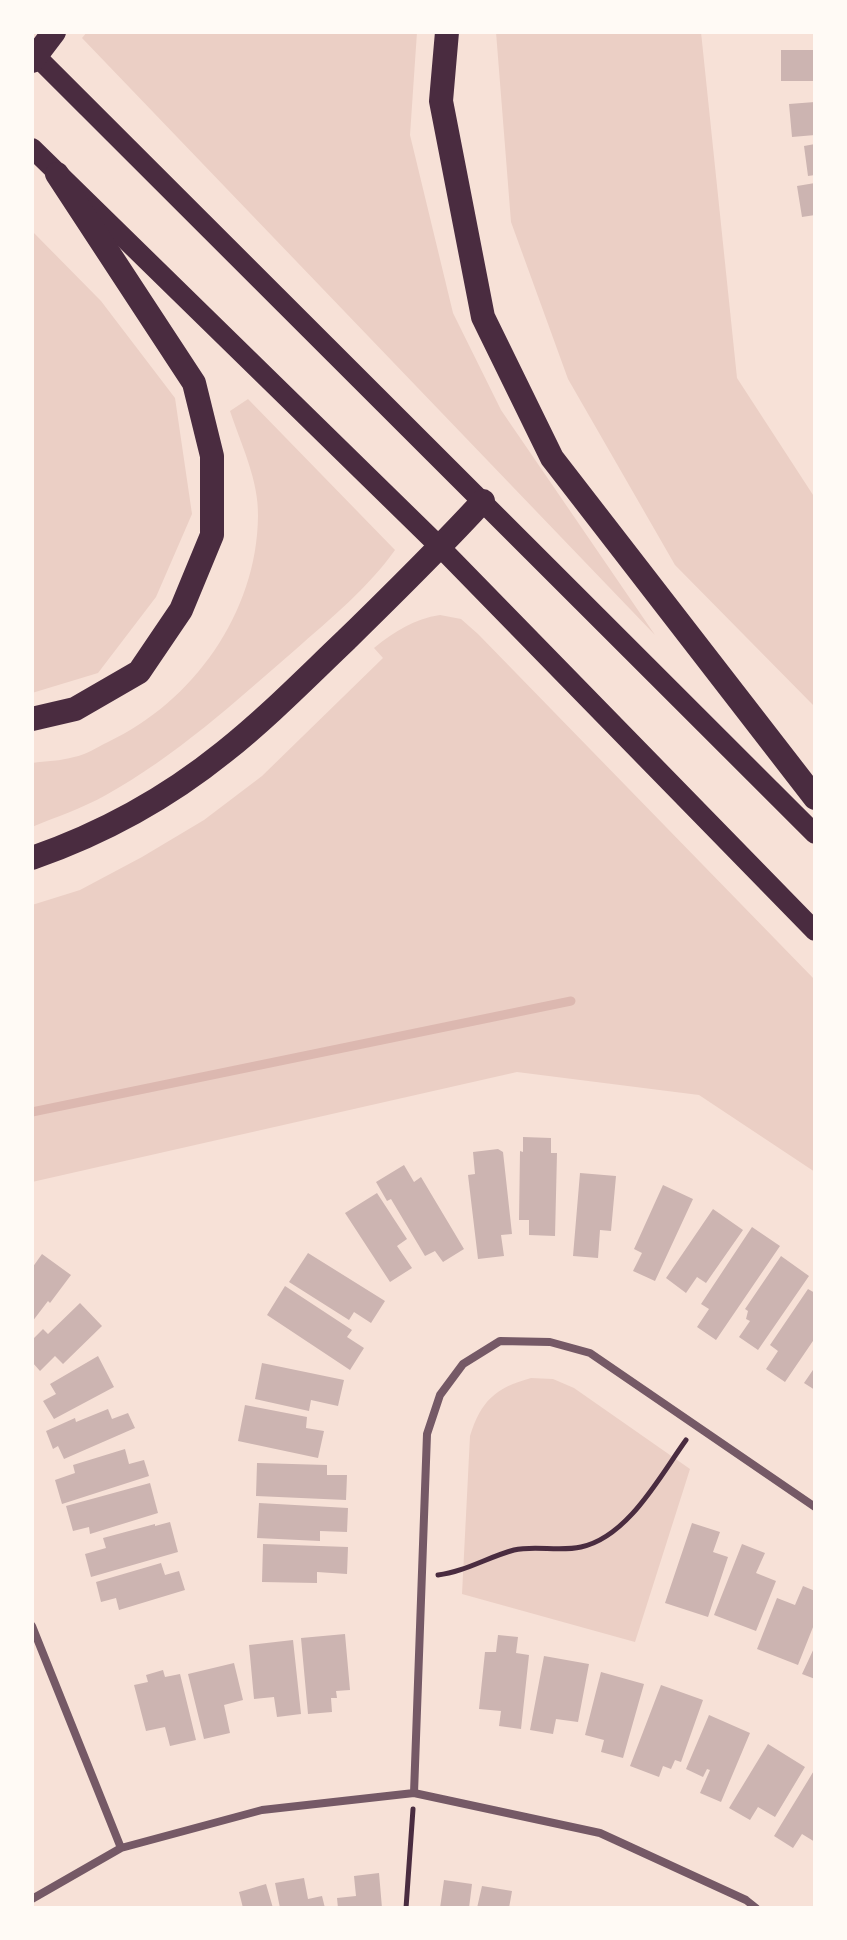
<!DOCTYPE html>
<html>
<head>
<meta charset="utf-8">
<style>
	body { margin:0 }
	#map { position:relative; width:847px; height:1940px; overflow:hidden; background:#f7e1d7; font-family:"Alegreya Sans",sans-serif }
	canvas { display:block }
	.frame { position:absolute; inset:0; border:34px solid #fffaf5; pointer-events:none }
</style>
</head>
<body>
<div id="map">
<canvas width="847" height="1940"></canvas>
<div class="frame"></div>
</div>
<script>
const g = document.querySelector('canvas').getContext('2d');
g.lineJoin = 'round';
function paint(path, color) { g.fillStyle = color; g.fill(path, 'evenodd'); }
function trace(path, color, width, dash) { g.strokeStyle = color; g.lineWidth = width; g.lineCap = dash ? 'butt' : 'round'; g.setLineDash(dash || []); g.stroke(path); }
paint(new Path2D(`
	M87 32H417L410 135 453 313 501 410 655 635 82 38Z
	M496 32H701L737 378 815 498V707L675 565 568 379 511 222Z
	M32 231 101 301 175 398 192 514 156 597 98 673 32 693Z
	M248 399 395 550C368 588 330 619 295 650 235 702 176 756 106 795 83 808 56 817 32 827V763C46 761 61 761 74 757 86 755 97 747 108 742 193 702 257 613 258 516 259 481 241 444 230 411Z
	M440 615 461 619 478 634 815 980V1172L699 1095 517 1072 32 1182V905L80 890 142 857 204 820 262 776 383 658 374 648C395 631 414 619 440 615Z
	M531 1378 553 1379 574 1388 690 1469 635 1642 462 1594 470 1436C481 1401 495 1388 531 1378Z`), '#ebcfc5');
trace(new Path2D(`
	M32 1112 571 1001`), '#dcb8b0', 9);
paint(new Path2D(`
	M781 50H815V81H781Z
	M815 102V135L792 137 789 104Z
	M815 144V175L808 176 804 146Z
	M815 183V215L802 217 797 186Z
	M523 1137 551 1138V1153H557L555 1236 529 1235V1220H519L520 1151 523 1152Z
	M498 1149 503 1152 512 1234 501 1235 504 1256 478 1259 468 1175 475 1174 473 1152Z
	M404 1165 414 1182 421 1177 464 1249 443 1262 435 1251 425 1256 391 1199 387 1201 376 1182Z
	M580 1173 616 1176 611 1231 600 1230 598 1258 573 1256Z
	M663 1185 693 1199 655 1281 633 1271 642 1253 634 1249Z
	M377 1193 407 1239 397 1246 412 1268 390 1282 345 1213Z
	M713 1209 743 1230 706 1283 697 1277 686 1293 666 1278Z
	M752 1227 780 1246 716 1340 697 1327 709 1309 701 1304Z
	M308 1253 385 1301 371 1323 354 1312 349 1320 289 1282Z
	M42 1254 71 1275 50 1303 48 1301 32 1322V1268Z
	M781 1256 809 1276 758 1350 739 1337 750 1321 746 1319 748 1311 745 1309Z
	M285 1286 352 1330 347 1337 364 1348 350 1370 267 1315Z
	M808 1289 815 1293V1338L785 1382 766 1369 778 1351 770 1345Z
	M80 1303 102 1326 63 1364 55 1356 40 1371 32 1362V1340L43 1329 48 1334Z
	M98 1356 114 1387 54 1419 43 1401 56 1394 50 1384Z
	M262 1363 344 1380 338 1406 311 1400 309 1411 255 1399Z
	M815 1367V1390L804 1383Z
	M245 1405 307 1417 306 1428 324 1431 318 1458 238 1441Z
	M108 1409 112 1419 128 1413 135 1428 64 1459 58 1446 53 1449 46 1431 75 1418 76 1422Z
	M125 1449 129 1464 144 1460 149 1476 62 1504 55 1480 75 1473 73 1465Z
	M257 1463 327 1465V1475H347L346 1500 256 1496Z
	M150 1483 158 1513 90 1534 89 1527 73 1531 66 1506Z
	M259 1503 348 1508 347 1532 320 1531V1541L257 1538Z
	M170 1522 178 1552 91 1577 85 1554 106 1548 103 1538 155 1524V1526Z
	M692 1523 720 1532 713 1552 728 1557 708 1617 665 1603Z
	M263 1544 348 1547 347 1574 317 1572V1583L262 1582Z
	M742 1544 765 1553 756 1573 776 1581 756 1631 714 1615Z
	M161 1563 165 1575 179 1571 185 1590 119 1610 116 1598 101 1602 96 1582Z
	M803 1586 815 1591V1622L798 1665 757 1649 777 1598 795 1605Z
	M345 1634 350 1690 336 1691 337 1698H331L332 1712 308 1714 301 1638Z
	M498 1635 518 1637 516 1653 529 1655 521 1729 499 1726 501 1711 479 1709 485 1652H496Z
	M293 1640 301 1714 277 1717 274 1697 254 1699 249 1645Z
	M815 1646V1679L802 1674Z
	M544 1656 589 1664 578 1722 556 1719 553 1734 530 1730Z
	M234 1663 243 1700 224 1705 230 1733 204 1739 188 1674Z
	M163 1670 165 1677 180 1674 196 1740 170 1746 165 1727 146 1731 134 1685 148 1682 146 1675Z
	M601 1672 644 1684 623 1758 601 1752 604 1740 585 1735Z
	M661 1685 703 1700 681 1762 675 1760 671 1769 663 1766 659 1777 630 1766Z
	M709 1715 750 1733 721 1802 700 1793 710 1770 707 1769 703 1777 686 1769Z
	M768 1744 805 1767 775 1817 758 1807 750 1820 729 1808Z
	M815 1769V1842L802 1834 793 1848 774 1836Z
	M379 1873 382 1908H338L337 1898 356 1896 354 1876Z
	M304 1878 308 1899 322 1896 325 1908H280L275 1883Z
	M444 1880 472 1884 469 1908H440Z
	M266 1884 273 1908H243L239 1892Z
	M482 1886 512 1891 509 1908H477Z`), '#ccb4b1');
trace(new Path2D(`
	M438 1575C464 1572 488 1557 514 1550 535 1545 559 1552 581 1547 628 1537 660 1476 686 1440
	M406 1908 413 1809`), '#4a2c40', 5);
trace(new Path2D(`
	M32 1626 121 1848
	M414 1793 427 1434 440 1395 463 1364 500 1341 550 1342 590 1353 815 1507
	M32 1899 121 1848 262 1810 414 1793 600 1833 746 1900 756 1908`), '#755966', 8);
trace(new Path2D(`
	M32 52 815 834
	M32 148 441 548 815 931`), '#4a2c40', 20);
trace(new Path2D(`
	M447 32 441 101 483 317 552 458 815 798
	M32 61 54 32
	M32 719 75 709 139 672 181 610 212 535V456L194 383 57 174
	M32 858C101 834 167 798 224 752 267 718 306 678 346 640 393 594 439 549 483 501`), '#4a2c40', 24);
</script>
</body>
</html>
